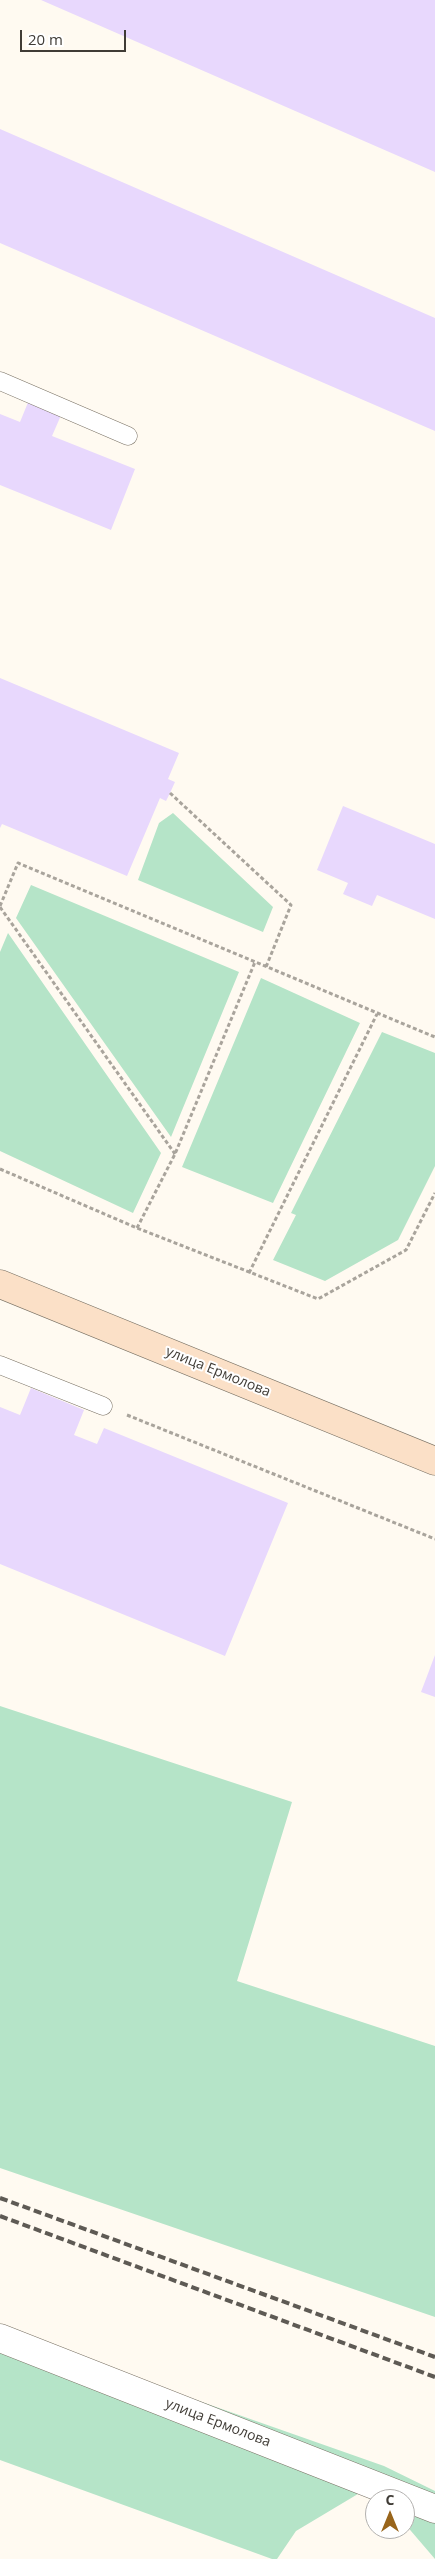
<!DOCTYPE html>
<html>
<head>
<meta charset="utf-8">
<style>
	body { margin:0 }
	#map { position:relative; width:435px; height:2559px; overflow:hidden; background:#fffaf1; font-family:"Open Sans",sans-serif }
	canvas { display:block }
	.north { position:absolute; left:365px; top:2489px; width:50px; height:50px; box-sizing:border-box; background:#fff; border:1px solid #b3b1af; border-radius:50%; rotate:0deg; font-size:14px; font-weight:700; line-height:20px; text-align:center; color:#403c36 }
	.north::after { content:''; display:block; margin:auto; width:18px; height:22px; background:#99651b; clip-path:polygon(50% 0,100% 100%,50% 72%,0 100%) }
	.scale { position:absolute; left:20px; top:30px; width:106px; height:22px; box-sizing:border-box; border:2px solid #403c36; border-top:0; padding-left:6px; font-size:15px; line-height:18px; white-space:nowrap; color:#403c36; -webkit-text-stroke:4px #fff; paint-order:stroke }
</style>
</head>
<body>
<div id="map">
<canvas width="435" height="2559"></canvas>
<div class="north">С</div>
<div class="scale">20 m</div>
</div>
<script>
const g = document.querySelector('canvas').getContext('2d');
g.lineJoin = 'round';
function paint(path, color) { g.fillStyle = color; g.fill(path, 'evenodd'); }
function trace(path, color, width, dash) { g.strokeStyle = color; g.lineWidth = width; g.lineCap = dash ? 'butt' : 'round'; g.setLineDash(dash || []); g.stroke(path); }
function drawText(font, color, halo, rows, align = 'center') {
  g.font = font + ' "Open Sans",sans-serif'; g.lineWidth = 4; g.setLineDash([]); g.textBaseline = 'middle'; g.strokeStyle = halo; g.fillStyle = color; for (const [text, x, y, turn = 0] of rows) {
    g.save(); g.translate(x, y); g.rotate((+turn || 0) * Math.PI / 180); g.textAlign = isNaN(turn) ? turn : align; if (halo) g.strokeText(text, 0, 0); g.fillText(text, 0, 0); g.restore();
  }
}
paint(new Path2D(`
	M173 813 273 907 263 932 138 880 159 823Z
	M31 885 239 972 171 1137 16 918Z
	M8 933 161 1153 133 1213 0 1151V952Z
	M261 978 360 1023 273 1203 182 1167Z
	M382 1032 435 1053V1166L398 1240 325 1281 273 1260 296 1215 291 1213Z
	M0 1706 292 1802 237 1981 435 2046V2317L0 2168Z
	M0 2331 384 2466 435 2491V2559L405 2524V2499L373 2485 296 2531 277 2559H272L0 2460Z`), '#b5e4c8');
paint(new Path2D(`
	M41 0H435V172Z
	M0 129 435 318V431L0 243Z
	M29 400 62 413 52 436 135 469 111 530 0 485V414L20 422Z
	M0 678 179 753 168 779 175 782 170 793 166 801 160 798 127 876 2 824 0 828Z
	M343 806 435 844V919L377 895 372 906 343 894 348 883 317 870Z
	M31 1388 84 1410 74 1435 97 1444 104 1428 288 1503 225 1656 0 1564V1407L20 1415Z
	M435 1655V1697L421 1692Z`), '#e8d8fd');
const service = new Path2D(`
	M0 381 128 436
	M0 1365 103 1406`);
const minor = new Path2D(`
	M0 2338 435 2509`);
const secondary = new Path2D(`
	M0 1284 435 1461`);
trace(service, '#787063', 19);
trace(minor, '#787063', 29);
trace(secondary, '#787063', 29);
trace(new Path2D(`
	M170 793 291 905 266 967
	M0 906 18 863 435 1037
	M0 907 175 1154
	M0 1169 137 1228 318 1299 406 1250 435 1193
	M137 1228 175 1154 255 962
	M249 1273 377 1014
	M127 1415 435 1539`), '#a9a49c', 3, [4, 2.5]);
trace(service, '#fff', 18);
trace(minor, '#fff', 28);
trace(secondary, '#fbe0c7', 28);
trace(new Path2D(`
	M0 2198 435 2357
	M0 2216 435 2377`), '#5e5a54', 4, [8, 4]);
drawText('14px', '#403c36', '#fff', [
	["улица Ермолова",218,1372,22],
	["улица Ермолова",218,2423,21]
]);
</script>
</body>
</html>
